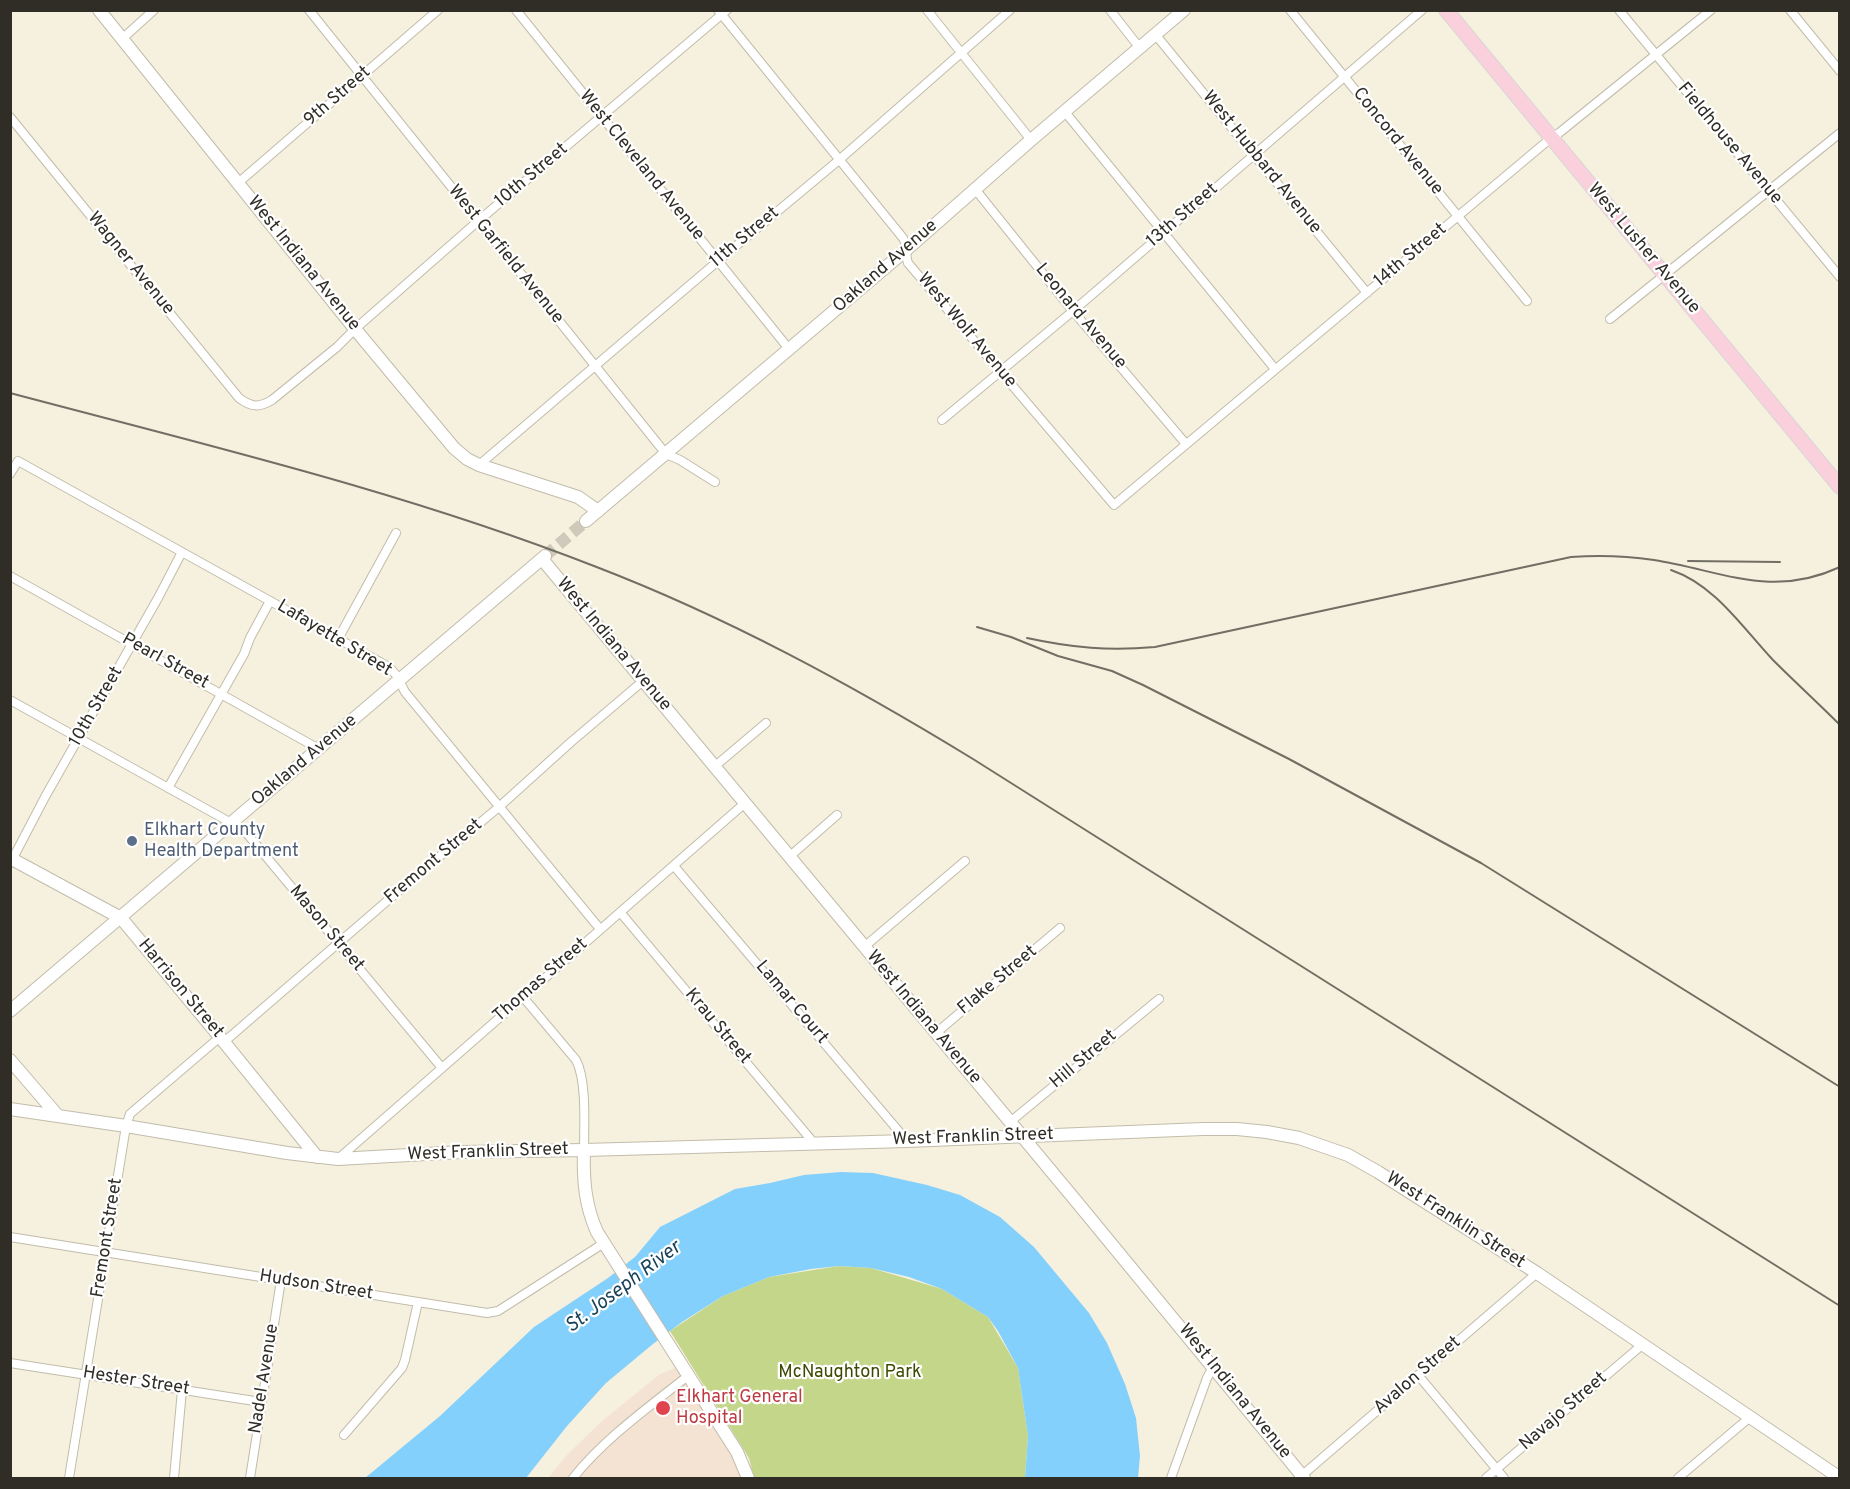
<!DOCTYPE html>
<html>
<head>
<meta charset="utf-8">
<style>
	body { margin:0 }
	#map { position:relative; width:1850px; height:1489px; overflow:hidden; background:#f6f0df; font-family:Overpass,sans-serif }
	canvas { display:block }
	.frame { position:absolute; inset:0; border:12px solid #2f2d26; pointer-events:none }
</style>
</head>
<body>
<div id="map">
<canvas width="1850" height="1489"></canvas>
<div class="frame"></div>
</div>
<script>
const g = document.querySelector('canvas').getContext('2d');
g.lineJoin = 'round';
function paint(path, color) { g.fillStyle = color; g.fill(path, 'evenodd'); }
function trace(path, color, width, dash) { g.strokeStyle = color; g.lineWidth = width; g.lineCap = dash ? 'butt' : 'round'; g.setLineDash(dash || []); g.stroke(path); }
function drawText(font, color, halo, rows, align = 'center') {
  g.font = font + ' Overpass,sans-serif'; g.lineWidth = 4.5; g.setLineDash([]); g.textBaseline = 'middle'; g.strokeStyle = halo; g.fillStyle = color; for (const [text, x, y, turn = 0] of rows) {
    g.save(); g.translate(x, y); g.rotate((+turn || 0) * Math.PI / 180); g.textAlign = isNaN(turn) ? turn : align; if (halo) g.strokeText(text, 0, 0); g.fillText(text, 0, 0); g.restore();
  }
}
paint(new Path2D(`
	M681 1364 748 1478H548L567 1455 601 1422 660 1374 671 1370Z`), '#f4e3d2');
paint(new Path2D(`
	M839 1266 871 1268 942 1289 988 1317 1018 1368 1028 1436 1025 1478H754L749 1458 670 1331 723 1296 769 1277Z`), '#c3d68a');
paint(new Path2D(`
	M841 1172 873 1173 927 1185 960 1195 1000 1217 1034 1247 1089 1313 1107 1343 1125 1384 1136 1418 1140 1456 1138 1478H1025L1028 1436 1018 1368 998 1331 988 1317 942 1289 909 1277 871 1268 839 1266 811 1269 769 1277 723 1296 682 1322 653 1344 606 1383 567 1426 526 1478H365L440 1416 534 1327 608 1278 635 1257 660 1227 735 1189 770 1183 804 1175Z`), '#84d0fc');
trace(new Path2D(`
	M545 556 586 521`), '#cec9ba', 12, [12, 6]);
const street = new Path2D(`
	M309 10 666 454 680 460 715 482
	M516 10 789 349
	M718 10 903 238C908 246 905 255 908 263L1114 505 1551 138 1559 133 1711 10
	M927 10 1031 140
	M1110 10 1139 47
	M1290 10 1527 301
	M1619 10 1840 277
	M1790 10 1840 71
	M1155 34 1367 293
	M122 39 154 10
	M1065 112 1275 369
	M10 117 239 398C251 407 259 408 272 400L337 347 355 329 477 222 727 10
	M238 183 438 10
	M975 189 1073 311 1186 444
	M1610 319 1840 133
	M942 420 1073 311 1422 10
	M479 465 718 261 839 160 1010 10
	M10 474 18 461 389 667 397 676 405 692 600 929
	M10 576 319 749
	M338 639 396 533
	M10 700 244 830 442 1068
	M714 767 766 723
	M168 788 244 654 250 638 270 601
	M789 857 837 815
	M11 862 45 797 158 598 182 552
	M674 866 907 1141
	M620 912 813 1142
	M864 947 965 861
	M523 997 576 1060C587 1081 584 1125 584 1150
	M936 1033 1060 928
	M224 1042 409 882 499 807 571 742 643 681
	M1010 1122 1159 999
	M338 1159 745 803
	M10 1237 487 1313 498 1311 604 1243
	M10 1363 261 1402
	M1418 1375 1504 1478
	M344 1435 402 1368 405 1360 418 1302
	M69 1478 126 1126 130 1114 220 1037
	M174 1478 182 1390
	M250 1478 281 1280
	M573 1478C605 1438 649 1407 689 1375
	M1171 1478 1207 1378 1213 1367
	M1299 1478 1537 1273
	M1486 1478 1642 1345
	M1678 1478 1749 1418`);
const secondary = new Path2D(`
	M99 10 355 329 454 448 467 459 479 465 578 497 598 511
	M586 521 906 250 1031 140 1184 10
	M542 559 1076 1201 1304 1478
	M10 858 121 918 220 1037 317 1157
	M10 1011 545 556
	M10 1060 58 1116
	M10 1109 126 1126 287 1153 338 1159 462 1152 584 1150 907 1141 1203 1129H1237L1267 1132 1299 1138 1348 1155 1378 1172 1537 1273 1840 1478
	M584 1150C583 1180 585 1205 597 1232L737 1452 748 1478`);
const primary = new Path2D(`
	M1446 10 1840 487`);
trace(street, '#c2bcab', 10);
trace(secondary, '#c2bcab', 14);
trace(primary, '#d5d5d4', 16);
trace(street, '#fff', 8);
trace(secondary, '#fff', 12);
trace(primary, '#fbd0dd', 14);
trace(new Path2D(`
	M10 393C206 445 405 492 594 566 727 617 852 685 973 759L1840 1306
	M1688 561 1780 562
	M1671 570C1715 585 1742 627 1773 660 1795 682 1818 703 1840 725
	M977 627 1011 637 1058 656 1112 671 1143 685 1289 759 1481 863 1840 1087
	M1027 638C1073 648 1109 651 1155 647L1571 557C1598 555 1627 556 1654 560 1723 571 1771 599 1840 567`), '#716e63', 2);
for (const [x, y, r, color] of [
	[132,841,6,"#5c6f8a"],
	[663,1408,8,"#e0444e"]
]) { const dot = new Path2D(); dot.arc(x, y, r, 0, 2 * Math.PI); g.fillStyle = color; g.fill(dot); trace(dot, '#fff', 2); }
drawText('18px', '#2f2d26', '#fff', [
	["9th Street",338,97,-41],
	["Concord Avenue",1397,142,51],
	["Fieldhouse Avenue",1729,144,50],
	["West Hubbard Avenue",1261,163,51],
	["West Cleveland Avenue",641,166,51],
	["10th Street",532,176,-40],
	["13th Street",1183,216,-41],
	["11th Street",745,238,-40],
	["West Lusher Avenue",1643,249,50],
	["West Garfield Avenue",505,255,51],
	["14th Street",1411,256,-40],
	["Wagner Avenue",130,264,51],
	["West Indiana Avenue",303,264,51],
	["Oakland Avenue",886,267,-41],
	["Leonard Avenue",1080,317,50],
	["West Wolf Avenue",966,331,50],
	["Lafayette Street",334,639,31],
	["West Indiana Avenue",613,645,50],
	["Pearl Street",165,662,29],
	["10th Street",97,707,-60],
	["Oakland Avenue",305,761,-40],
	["Fremont Street",434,862,-40],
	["Mason Street",326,929,50],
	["Thomas Street",541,981,-41],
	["Flake Street",998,981,-40],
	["Harrison Street",180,989,50],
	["Lamar Court",791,1003,50],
	["West Indiana Avenue",923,1018,50],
	["Krau Street",717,1027,50],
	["Hill Street",1084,1060,-40],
	["West Franklin Street",973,1138,-2],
	["West Franklin Street",488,1153,-2],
	["West Franklin Street",1455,1221,33],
	["Fremont Street",108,1238,-81],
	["Hudson Street",316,1286,9],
	["Avalon Street",1418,1376,-41],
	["Nadel Avenue",265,1379,-81],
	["Hester Street",136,1382,9],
	["West Indiana Avenue",1234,1392,51],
	["Navajo Street",1564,1412,-41]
]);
drawText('18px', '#4e5e75', '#fff', [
	["Elkhart County",144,831],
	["Health Department",144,852]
], 'left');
drawText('18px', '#3c4900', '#fff', [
	["McNaughton Park",850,1373]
]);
drawText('18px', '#be3a42', '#fff', [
	["Elkhart General",676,1398],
	["Hospital",676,1419]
], 'left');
drawText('italic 20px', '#184259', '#fff', [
	["St. Joseph River",624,1288,-37]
]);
</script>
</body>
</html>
